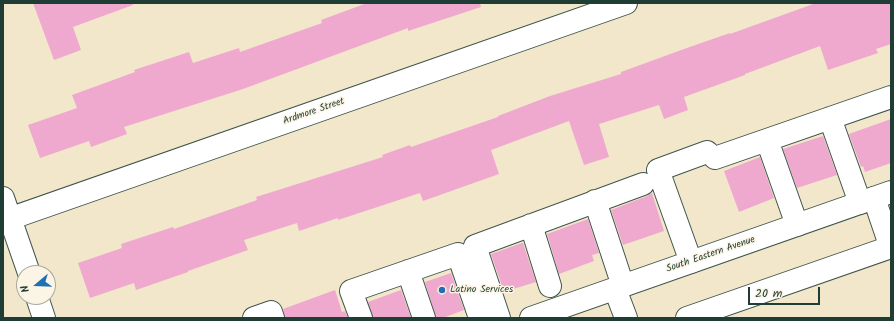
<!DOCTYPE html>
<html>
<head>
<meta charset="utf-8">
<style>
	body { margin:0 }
	#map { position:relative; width:894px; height:321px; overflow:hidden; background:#f2e7cb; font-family:Kalam,sans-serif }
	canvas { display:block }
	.frame { position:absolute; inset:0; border:4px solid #1f3d34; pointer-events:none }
	.north { position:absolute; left:16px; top:265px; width:40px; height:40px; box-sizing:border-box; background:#fcf5e5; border:1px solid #a4ab9e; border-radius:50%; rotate:251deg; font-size:11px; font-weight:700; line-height:16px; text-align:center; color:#1f3d34 }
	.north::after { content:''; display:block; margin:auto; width:14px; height:18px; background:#1f6fb2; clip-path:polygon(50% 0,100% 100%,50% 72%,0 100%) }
	.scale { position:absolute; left:748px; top:287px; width:72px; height:18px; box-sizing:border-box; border:2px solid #1f3d34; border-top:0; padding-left:5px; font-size:12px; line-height:14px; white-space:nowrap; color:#1f3d34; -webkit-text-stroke:3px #fcf5e5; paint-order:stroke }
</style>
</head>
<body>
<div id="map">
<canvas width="894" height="321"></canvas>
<div class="frame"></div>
<div class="north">N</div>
<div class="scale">20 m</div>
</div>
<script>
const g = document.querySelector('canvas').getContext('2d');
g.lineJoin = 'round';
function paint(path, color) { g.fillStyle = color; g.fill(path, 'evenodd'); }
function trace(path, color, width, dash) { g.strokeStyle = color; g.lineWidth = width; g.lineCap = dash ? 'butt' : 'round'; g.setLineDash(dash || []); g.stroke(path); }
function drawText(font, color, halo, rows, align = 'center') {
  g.font = font + ' Kalam,sans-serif'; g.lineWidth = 3; g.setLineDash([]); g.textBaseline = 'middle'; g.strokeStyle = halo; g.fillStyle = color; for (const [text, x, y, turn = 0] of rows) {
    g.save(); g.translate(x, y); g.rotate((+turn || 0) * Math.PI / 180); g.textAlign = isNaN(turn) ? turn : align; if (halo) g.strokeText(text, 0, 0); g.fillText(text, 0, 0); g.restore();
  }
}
paint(new Path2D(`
	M33 3H132L133 5 73 27 81 50 54 60Z
	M367 3H480L481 7 408 31V28L243 89 124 127 127 134 91 147 89 141 40 158 28 125 77 108 72 95 135 72 134 70 189 52 193 63 239 48 240 52 322 23 321 20Z
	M816 3H891V44L876 49 878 53 828 70 820 46 745 74V75L684 97 688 110 664 119 659 105 599 124 609 157 584 165 569 121 491 150 499 174 423 201 420 193 338 220V218L299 231 297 223 244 240 248 250 188 271V272L136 290 134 283 90 298 78 263 122 248 121 244 173 227 174 229 257 200 256 197 383 157 382 155 410 145 411 147 498 117V116L550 96 621 74V72L684 49 730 33V34Z
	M891 119V163L865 172 863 166 861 167 849 134Z
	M823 136 837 175 797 188 783 149Z
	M760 157 774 198 739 212 724 171Z
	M652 193 664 231 623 245 611 210 647 196Z
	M588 219 599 253 592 255 594 261 559 274 547 234Z
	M522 243H523L536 282 504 292 491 254Z
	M451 273 464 310 443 318H436L425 282Z
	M335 290 342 312 345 311 348 318H285L283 309Z
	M401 290 411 318H373L368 302Z`), '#efa9cf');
const minor = new Path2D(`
	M830 118 860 203
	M767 140 797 225
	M715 158 891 97
	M3 198 29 273
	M874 198 891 248
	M595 201 623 286
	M3 221 626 3
	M531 225 550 286
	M691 262 658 170 707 152
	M408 271 424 318
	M615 289 626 318
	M37 297 44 318
	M254 318 271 312 273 318
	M361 318 351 291 458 254 480 318
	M499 318 475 246 643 184`);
const major = new Path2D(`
	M531 318 891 192
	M687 318 891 247`);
trace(minor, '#3f564b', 24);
trace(major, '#3f564b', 24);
trace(minor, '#fff', 22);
trace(major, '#fff', 22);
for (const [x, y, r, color] of [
	[442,290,4,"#1f6fb2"]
]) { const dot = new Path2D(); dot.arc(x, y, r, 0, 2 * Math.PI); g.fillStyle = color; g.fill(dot); trace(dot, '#fcf5e5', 1.5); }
drawText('10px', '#1f3d34', '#fcf5e5', [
	["Ardmore Street",314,112,-19],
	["South Eastern Avenue",711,255,-19]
]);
drawText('10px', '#1f3d34', '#fcf5e5', [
	["Latino Services",450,290]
], 'left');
</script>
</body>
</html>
